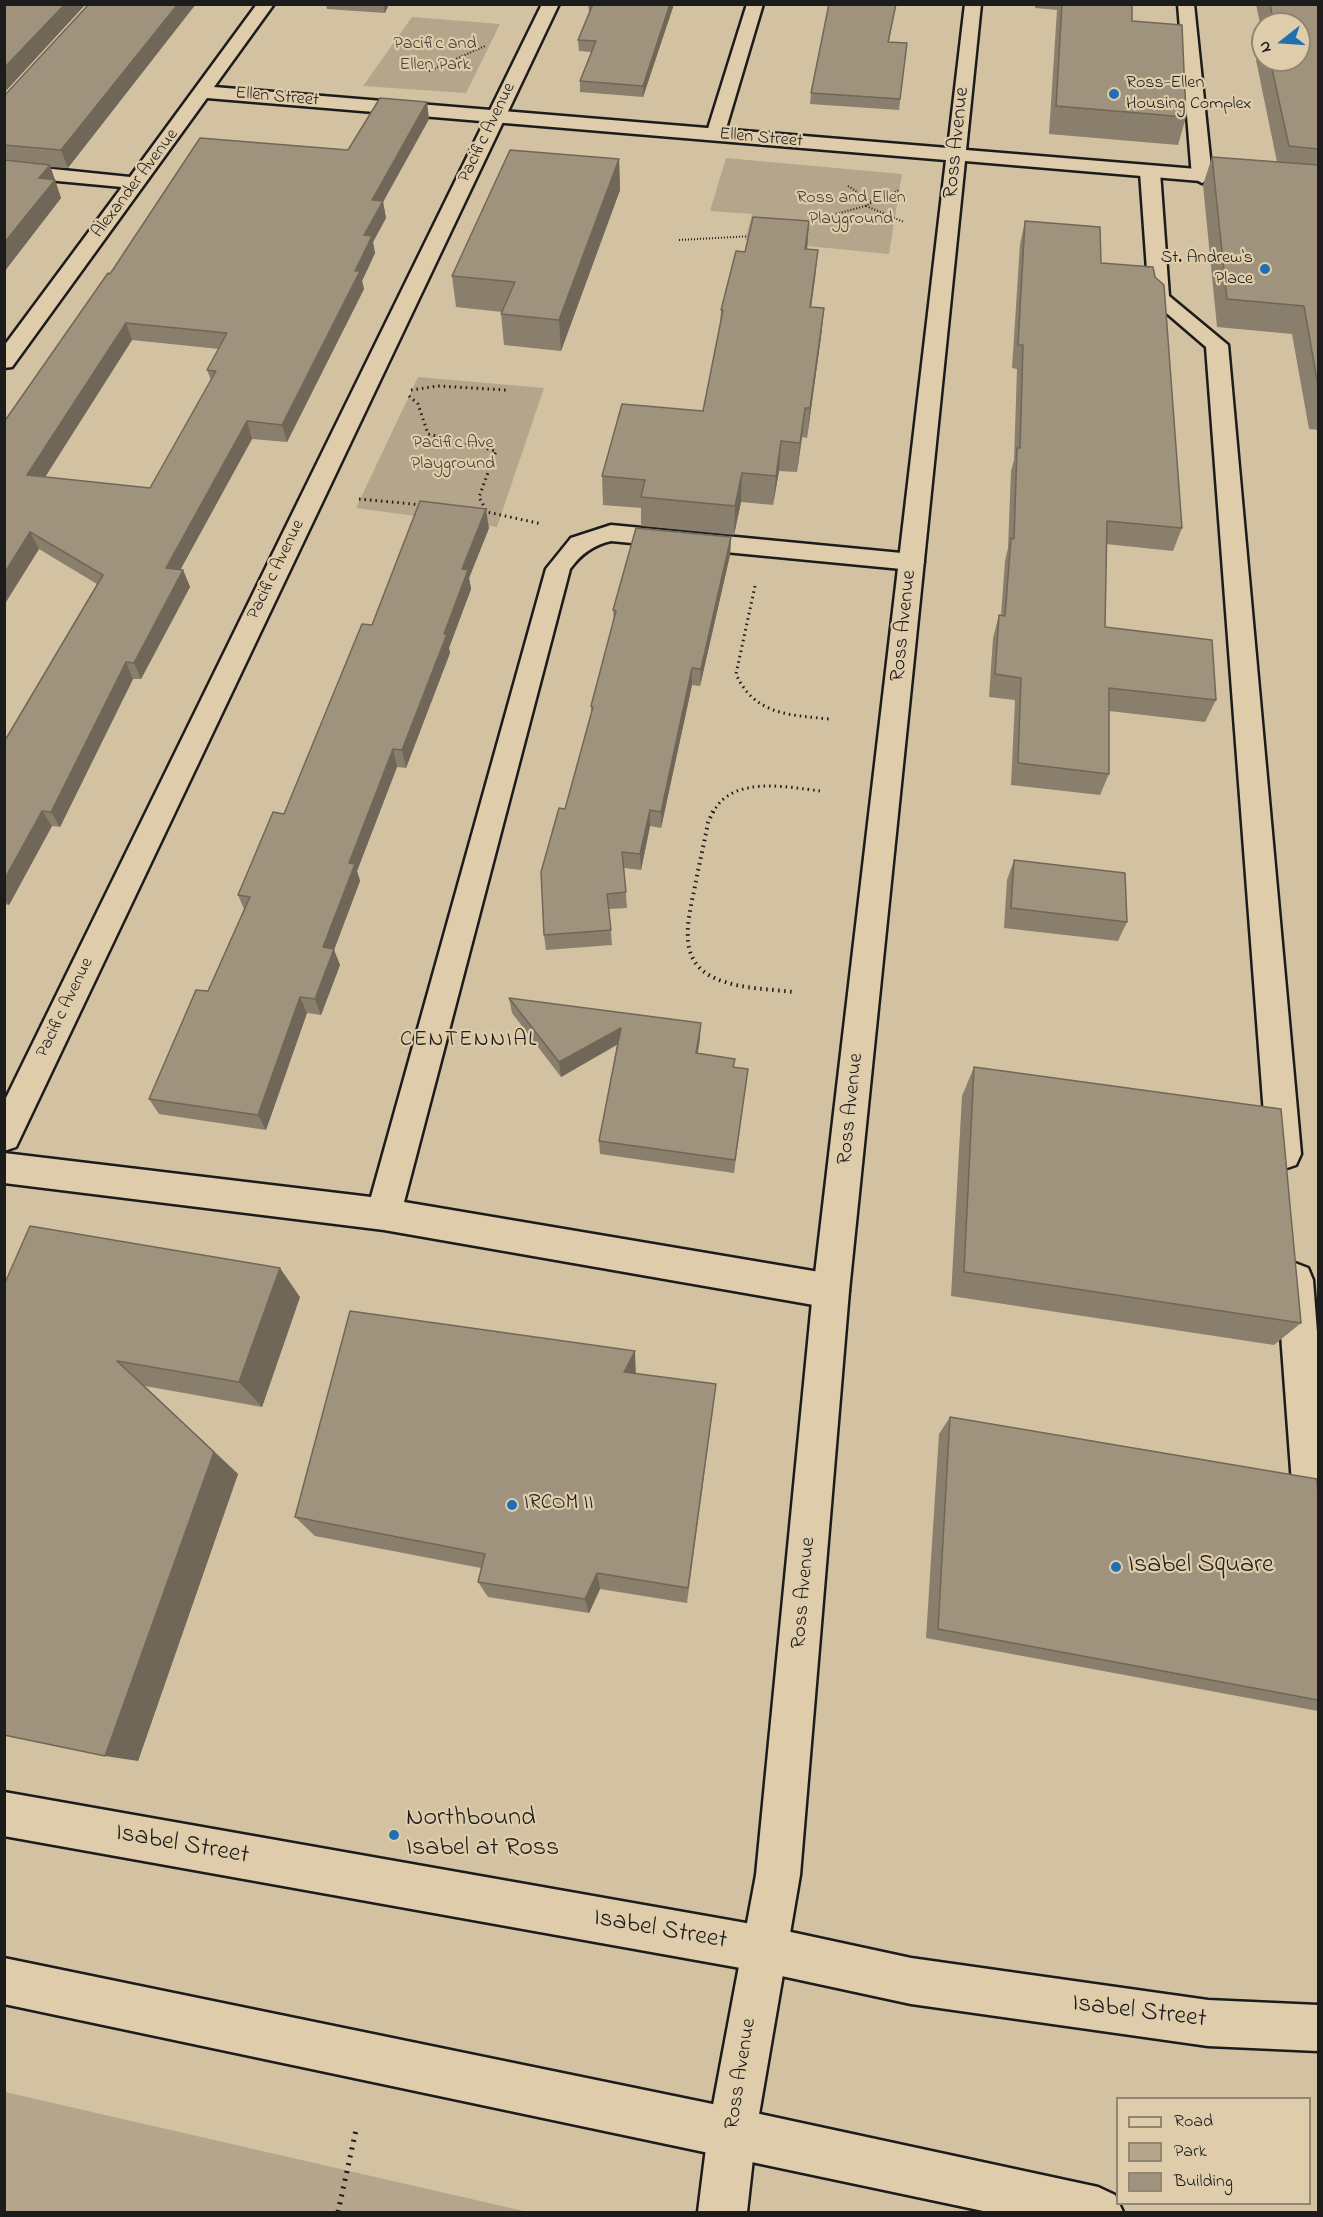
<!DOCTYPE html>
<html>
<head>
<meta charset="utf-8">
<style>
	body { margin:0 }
	#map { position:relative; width:1323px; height:2217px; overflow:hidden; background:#d3c2a2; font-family:"Indie Flower",sans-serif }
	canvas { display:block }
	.frame { position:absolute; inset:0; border:6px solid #1c1c1c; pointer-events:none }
	.legend { position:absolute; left:1116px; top:2097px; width:195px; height:108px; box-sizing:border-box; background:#dfccaa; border:2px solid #918671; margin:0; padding:8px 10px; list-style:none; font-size:18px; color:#1c1c1c }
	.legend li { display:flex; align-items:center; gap:12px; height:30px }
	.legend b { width:30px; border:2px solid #918671 }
	.north { position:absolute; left:1251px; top:12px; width:60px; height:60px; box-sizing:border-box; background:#dfccaa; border:2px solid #918671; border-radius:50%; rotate:253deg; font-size:16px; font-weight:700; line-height:24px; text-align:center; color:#1c1c1c }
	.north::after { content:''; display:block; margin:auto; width:21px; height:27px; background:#1f6fb2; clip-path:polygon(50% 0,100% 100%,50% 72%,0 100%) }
</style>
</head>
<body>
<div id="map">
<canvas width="1323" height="2217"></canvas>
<div class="frame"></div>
<ul class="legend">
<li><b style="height:8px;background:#dfccaa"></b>Road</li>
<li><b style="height:16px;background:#b5a68b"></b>Park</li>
<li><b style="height:16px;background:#a0937d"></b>Building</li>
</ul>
<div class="north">N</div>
</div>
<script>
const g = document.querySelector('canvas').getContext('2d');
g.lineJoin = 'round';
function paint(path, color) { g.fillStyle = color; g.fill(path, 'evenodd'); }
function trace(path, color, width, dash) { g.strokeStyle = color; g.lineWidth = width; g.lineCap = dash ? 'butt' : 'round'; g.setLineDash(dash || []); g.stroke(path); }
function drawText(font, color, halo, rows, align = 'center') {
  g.font = font + ' "Indie Flower",sans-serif'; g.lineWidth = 4.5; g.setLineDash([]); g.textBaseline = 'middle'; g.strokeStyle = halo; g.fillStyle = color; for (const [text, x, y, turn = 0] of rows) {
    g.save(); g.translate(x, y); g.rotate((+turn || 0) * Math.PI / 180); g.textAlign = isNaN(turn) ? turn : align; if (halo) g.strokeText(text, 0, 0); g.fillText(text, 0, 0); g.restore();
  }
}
paint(new Path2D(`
	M412 17 500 24 466 93 363 86Z
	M726 158 902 174 889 254 745 240 752 214 710 211Z
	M418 377 544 388 497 527 356 508Z
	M4 2092H5L528 2212H5Z`), '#b5a68b');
const service = new Path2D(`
	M747 4H763L724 135 722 139H708L706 135Z
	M1178 4H1194L1212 177 1202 183 1192 177Z
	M1150 166 1160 172 1169 296 1228 345 1301 1154 1296 1165 1284 1169 1272 1165 1267 1154 1206 347 1149 298 1140 172Z
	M611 525 912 554 921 556 924 562 921 568 912 570 611 541C593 545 581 554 570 569L404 1202 831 1274 844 1279 849 1291 844 1303 831 1308 384 1230 4 1183V1153L371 1197 546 569 571 538Z
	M1295 1263 1308 1268 1313 1280 1318 1345V1585L1304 1579 1298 1565 1277 1280 1282 1268Z`);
const minor = new Path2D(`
	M257 4H274L214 87 948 148 965 4H981L966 150 1318 179V191L965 161 849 1291 800 1875 756 2132 747 2212H698L708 2132 756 1875 813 1291 946 160 207 98 12 367 4 368V346L122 187 4 176V164L130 177Z`);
const tertiary = new Path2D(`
	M542 4H559L16 1147 4 1151V1102Z`);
const secondary = new Path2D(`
	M4 1792 763 1926 911 1958 1208 2000 1318 2005V2051L1208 2046 911 2004 763 1972 4 1836Z
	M4 1958 732 2108 1098 2187 1115 2195 1123 2212H988L4 2004Z`);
trace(service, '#1c1c1c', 5);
trace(minor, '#1c1c1c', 5);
trace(tertiary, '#1c1c1c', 5);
trace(secondary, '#1c1c1c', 5);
trace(new Path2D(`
	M429 71 485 46
	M848 186 872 202
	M866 206 904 222
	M807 222 865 206 899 190
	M679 240 753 236`), '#1c1c1c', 2, [1, 2]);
trace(new Path2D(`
	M411 390 438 386 506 390
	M409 396 418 404 428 434 496 451 479 497 487 512 542 524
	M359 499 423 505
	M755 586 736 674C754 715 790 715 829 719
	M713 813C731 775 787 787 820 791`), '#1c1c1c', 3, [1.5, 4]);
trace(new Path2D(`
	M713 811 708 823C704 844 699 865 695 886 687 925 675 967 725 982 746 989 770 989 793 992`), '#1c1c1c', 4, [1.5, 4.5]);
trace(new Path2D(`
	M338 2212 356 2130`), '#1c1c1c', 5, [2, 6]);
paint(service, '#dfccaa');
paint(minor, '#dfccaa');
paint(tertiary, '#dfccaa');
paint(secondary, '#dfccaa');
paint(new Path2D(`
	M89 4 68 168 50 167 61 198 4 272V96Z
	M326 4H389L385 13 327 9Z
	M588 4H674L643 97 580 92V81L591 52 579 51 578 40 590 12H589Z
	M829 4H896L889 42 907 43 899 110 810 104 811 93Z
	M1035 4H1132V21L1186 117 1178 145 1049 134 1057 10 1035 8Z
	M1256 4H1318V430L1309 429 1292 334 1217 327 1203 185 1212 157 1277 162 1256 60 1263 38ZM1263 24H1299V60H1263Z
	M429 119 383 202 386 218 373 242 375 253 362 281 364 289 287 442 252 439 180 570H183L190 587 141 679H133L60 827 52 826 9 905 4 904V742L97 584 39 549 4 605V422L110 274 348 150ZM132 340 219 349 207 370 211 380 150 488 45 477Z
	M619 159 620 190 561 351 504 345 501 314 502 312 456 307 452 276Z
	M809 221 807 249 818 250 811 307 824 308 821 337 807 438 802 437 797 472 779 471 773 505 741 502 734 535 641 526V508L603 505 602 476 703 411 720 325 721 310 745 252Z
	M1025 221 1101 263 1182 528 1173 551 1106 544 1105 627 1216 700 1205 722 1109 711V774L1100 795 1011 785 1015 700 989 697 993 638 999 615H1001L1005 561 1008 548 1011 471 1014 460 1017 369 1012 368 1020 244Z
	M489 528 469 578 471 589 449 648 450 653 406 768 397 767 357 871 360 881 334 950 340 965 321 1015 307 1013 266 1130 159 1114 149 1099 208 991 244 909 238 895 284 814 372 625Z
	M731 537 730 555 700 686 692 685 661 828 650 826 641 870 624 868 627 908 609 909 612 945 546 950 544 935 565 809 591 714V706L614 620 613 610Z
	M1014 860 1127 922 1118 941 1004 928 1007 880Z
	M509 998 700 1038 698 1053 735 1067 748 1069 734 1173 600 1154 599 1141 617 1045 561 1077 512 1013Z
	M974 1067 1301 1323 1274 1345 951 1296 962 1096Z
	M4 1285 300 1297 262 1407 145 1386 238 1474 138 1761Z
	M636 1374 713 1409 687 1603 600 1589 589 1613 488 1597 478 1582 481 1568 315 1536 295 1517Z
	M950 1417 1318 1497V1711L926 1638 939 1434Z`), '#8a7e6c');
paint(new Path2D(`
	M65 4H86L4 93V68Z
	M178 4H196L68 168 61 150Z
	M383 4H389L385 13Z
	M670 4H674L643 97V86Z
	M427 102 429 119 383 202 386 218 373 242 375 253 362 281 364 289 287 442 282 425 355 271 372 200Z
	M619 159 620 190 561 351 559 320Z
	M50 165 61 198 4 272V243L39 178Z
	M809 221 807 250 805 249Z
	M818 250 815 279 807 336 810 307Z
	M824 308 821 337 807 438 810 408Z
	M126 323 132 340 35 493 27 475Z
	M805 408 802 437 797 472 800 443Z
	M247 421 252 439 172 585 166 568Z
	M781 441 779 471 773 505 776 476Z
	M742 473 741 502 734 535 735 506Z
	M486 509 489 528 469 578 471 589 449 648 450 653 406 768 402 750 444 634 462 569Z
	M30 532 39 549 4 605V574Z
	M731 537 730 555 700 686 701 669Z
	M183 570 190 587 141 679 134 663Z
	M126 662 133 679 60 827 51 812Z
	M692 668V685L661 828V812Z
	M393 749 397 767 357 871 360 881 334 950 340 965 321 1015 315 999 323 947 349 863Z
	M650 810V826L641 870 640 854Z
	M42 811 52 826 9 905 4 898V880Z
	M300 997 307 1013 266 1130 258 1115Z
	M701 1023 700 1038 695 1067 696 1053Z
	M621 1028V1042L561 1077 559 1062Z
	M280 1268 300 1297 262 1407 239 1382Z
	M635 1351 636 1377 624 1372Z
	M117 1361 238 1474 138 1761 105 1756Z
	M597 1573 600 1589 589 1613 585 1599Z`), '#706758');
const building = new Path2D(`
	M4 4H65L4 68Z
	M89 4H178L61 150 4 145V96Z
	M593 4H670L643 86 580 81 596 41 578 40Z
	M829 4H896L888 42 907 43 900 99 811 93Z
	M1062 4H1132V21L1182 25 1186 117 1056 106Z
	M1270 4H1318V149L1289 146 1270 60H1299V24H1274Z
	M380 98 427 102 372 200 383 201 364 235 372 236 355 271H360L282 425 247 421 166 568 183 570 134 663 126 662 51 812 42 811 4 880V742L103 575 30 532 4 574V422L108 273 110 274 200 138 348 150ZM126 323 227 333 207 370 216 371 150 488 27 475Z
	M510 150 619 159 559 320 501 314 515 282 452 276Z
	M1212 157 1318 165V386L1304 306 1227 299Z
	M4 160 50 165 39 178 55 180 4 243Z
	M753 217 809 221 805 249 818 250 810 307 824 308 810 408H805L800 443 781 441 776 476 742 473 735 506 641 497 645 480 602 476 622 404 703 411 723 310H721L736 251 745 252Z
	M1025 221 1100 227 1101 263 1153 267 1155 277 1164 285 1182 528 1107 521 1105 627 1212 640 1216 700 1109 688V774L1018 763 1021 678 995 674 999 615 1005 616 1011 538 1014 539 1017 448H1020L1023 345H1018Z
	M420 501 486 509 462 569 468 570 444 634H447L402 750 393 749 349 863 355 864 323 947 334 949 315 999 300 997 258 1115 149 1099 196 990 208 991 250 897 238 895 273 812 284 814 362 624 372 625Z
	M636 528 731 537 701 669 692 668 661 812 650 810 640 854 622 852 626 892 607 894 611 930 544 935 541 872 559 808 565 809 593 707 591 706 616 611 613 610Z
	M1014 860 1125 873 1127 922 1011 908Z
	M509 998 701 1023 696 1053 735 1059 733 1067 748 1069 735 1160 599 1141 621 1028 559 1062Z
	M974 1067 1281 1109 1301 1323 964 1272Z
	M30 1226 280 1268 239 1382 117 1361 214 1452 105 1756 4 1735V1285Z
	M350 1311 635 1351 624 1372 716 1384 688 1588 597 1573 585 1599 478 1582 485 1554 295 1517Z
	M950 1417 1317 1479 1318 1497V1700L938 1629Z`);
paint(building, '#a0937d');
trace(building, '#706758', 1.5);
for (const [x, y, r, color] of [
	[1114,94,6,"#1f6fb2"],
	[1265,269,6,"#1f6fb2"],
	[512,1505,6,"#1f6fb2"],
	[1116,1567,6,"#1f6fb2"],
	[394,1835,6,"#1f6fb2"]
]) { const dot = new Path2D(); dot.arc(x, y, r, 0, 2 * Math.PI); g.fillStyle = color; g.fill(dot); trace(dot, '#dfccaa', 2); }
drawText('18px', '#423e38', '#dfccaa', [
	["Pacific and",435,45],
	["Ellen Park",435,66],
	["Ross and Ellen",851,199],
	["Playground",851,220],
	["Pacific Ave",453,444],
	["Playground",453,465]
]);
drawText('18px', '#1c1c1c', '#dfccaa', [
	["Ross-Ellen",1126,84],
	["Housing Complex",1126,105],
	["St. Andrew's",1253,259,"right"],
	["Place",1253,280,"right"]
], 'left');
drawText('18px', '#1c1c1c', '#dfccaa', [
	["Ellen Street",277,98,5],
	["Pacific Avenue",488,133,-64],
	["Ellen Street",761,139,5],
	["Alexander Avenue",136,184,-53],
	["Pacific Avenue",277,570,-64],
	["Pacific Avenue",66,1008,-64]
]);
drawText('21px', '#1c1c1c', '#dfccaa', [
	["Ross Avenue",958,143,-84],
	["Ross Avenue",905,626,-84],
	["Ross Avenue",852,1109,-84],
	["Ross Avenue",805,1593,-85],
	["Ross Avenue",742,2074,-81]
]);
drawText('21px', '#1c1c1c', '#dfccaa', [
	["IRCOM II",524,1505]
], 'left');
g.letterSpacing = '1.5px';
drawText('22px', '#1c1c1c', '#dfccaa', [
	["CENTENNIAL",469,1041]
]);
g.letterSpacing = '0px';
drawText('26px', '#1c1c1c', '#dfccaa', [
	["Isabel Square",1128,1567],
	["Northbound",406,1820],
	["Isabel at Ross",406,1850]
], 'left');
drawText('26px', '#1c1c1c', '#dfccaa', [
	["Isabel Street",182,1846,10],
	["Isabel Street",660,1931,10],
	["Isabel Street",1139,2013,7]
]);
</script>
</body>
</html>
